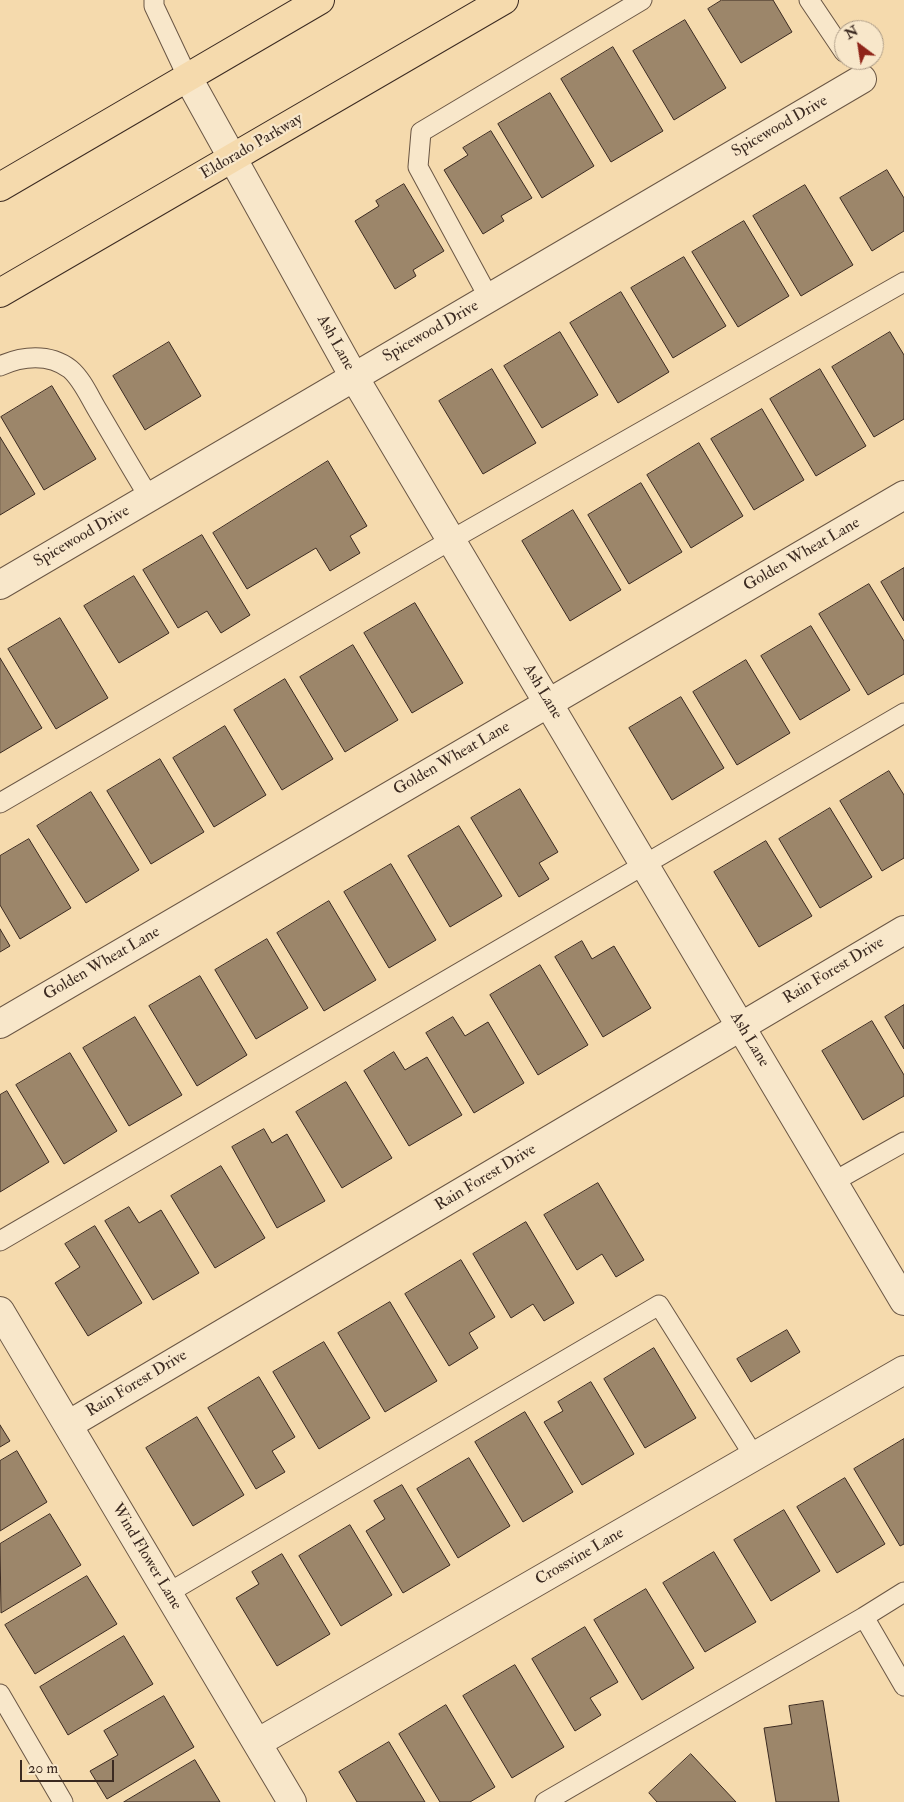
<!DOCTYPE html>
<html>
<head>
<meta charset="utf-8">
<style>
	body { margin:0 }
	#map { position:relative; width:904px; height:1802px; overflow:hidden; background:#f5daad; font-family:"IM FELL Double Pica",serif }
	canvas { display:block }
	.north { position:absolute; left:834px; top:20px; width:50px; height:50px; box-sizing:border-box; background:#f8e7ca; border:1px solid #ac9b86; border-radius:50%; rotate:329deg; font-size:14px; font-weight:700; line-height:20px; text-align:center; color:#3b2a21 }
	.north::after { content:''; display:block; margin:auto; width:18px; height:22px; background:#8f2418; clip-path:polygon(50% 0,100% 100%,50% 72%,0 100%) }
	.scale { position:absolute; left:20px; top:1760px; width:94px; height:22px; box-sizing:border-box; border:2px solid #3b2a21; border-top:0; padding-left:6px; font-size:15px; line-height:18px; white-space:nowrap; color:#3b2a21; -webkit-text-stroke:4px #f8e7ca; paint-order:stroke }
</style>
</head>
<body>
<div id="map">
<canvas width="904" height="1802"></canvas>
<div class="north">N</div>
<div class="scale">20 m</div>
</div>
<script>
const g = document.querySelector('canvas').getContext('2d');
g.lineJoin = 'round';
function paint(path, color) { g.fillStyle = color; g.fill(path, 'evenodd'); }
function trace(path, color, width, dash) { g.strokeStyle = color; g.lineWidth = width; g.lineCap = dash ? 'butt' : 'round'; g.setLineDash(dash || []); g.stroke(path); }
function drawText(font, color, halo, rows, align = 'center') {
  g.font = font + ' "IM FELL Double Pica",serif'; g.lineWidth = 4.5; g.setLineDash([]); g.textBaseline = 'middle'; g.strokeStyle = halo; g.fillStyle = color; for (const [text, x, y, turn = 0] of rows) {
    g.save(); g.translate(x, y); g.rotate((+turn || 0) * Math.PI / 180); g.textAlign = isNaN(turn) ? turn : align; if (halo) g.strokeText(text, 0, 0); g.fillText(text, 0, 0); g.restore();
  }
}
const building = new Path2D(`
	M722 0H773L792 32 741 63 708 9Z
	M685 20 726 88 674 120 633 51Z
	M613 47 663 131 611 162 561 79Z
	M550 93 594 166 542 198 498 124Z
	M491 131 532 198 501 216 504 221 483 234 444 170 468 155 463 148Z
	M887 170 904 198V231L872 251 840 198Z
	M404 184 444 251 413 270 416 276 395 289 355 221 379 206 376 201Z
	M805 185 853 265 801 296 753 216Z
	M744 221 789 296 738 327 692 252Z
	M684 257 726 326 673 358 631 288Z
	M621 292 669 372 618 403 570 323Z
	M560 332 598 395 542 428 504 366Z
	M890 332 904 355V419L874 437 832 367Z
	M169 342 201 396 145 430 113 376Z
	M492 369 536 443 483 474 439 401Z
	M820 369 866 446 816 476 770 399Z
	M52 386 96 459 44 490 1 417Z
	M762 409 804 480 754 510 711 439Z
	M0 437 35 494 0 515Z
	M699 443 743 516 691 548 647 475Z
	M328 461 367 526 350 536 360 553 330 571 316 548 247 589 213 533Z
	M641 483 682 552 629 584 588 515Z
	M573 510 621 590 570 621 522 541Z
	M202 535 250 615 221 633 207 611 178 628 143 570Z
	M904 568V621L881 582Z
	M134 576 169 633 119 663 84 606Z
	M869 584 904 641V674L868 695 819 614Z
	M415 603 463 683 412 713 364 633Z
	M60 618 108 698 56 729 8 649Z
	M811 626 850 690 800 720 761 656Z
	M353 645 398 720 345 752 300 677Z
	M0 658 42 728 0 753Z
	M746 660 790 733 737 765 693 692Z
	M285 679 333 759 282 790 234 710Z
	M681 697 724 768 672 800 629 728Z
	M225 726 266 795 214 827 173 758Z
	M160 759 204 832 151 864 107 791Z
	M889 771 904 795V858L882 871 840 801Z
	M520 789 558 852 539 863 549 879 519 897 471 818Z
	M91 792 139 870 86 903 37 826Z
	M830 808 872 877 820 908 779 839Z
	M459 826 502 896 450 927 408 856Z
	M29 839 71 908 20 939 0 905V856Z
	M766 841 812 916 759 947 714 872Z
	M391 864 436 940 389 968 344 892Z
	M329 901 376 980 324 1011 277 933Z
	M0 929 10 946 0 952Z
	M267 939 308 1008 256 1039 215 970Z
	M582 941 592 959 614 946 651 1008 603 1037 555 957Z
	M540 965 588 1045 538 1075 490 995Z
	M200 976 247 1055 197 1086 149 1006Z
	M904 1005V1049L885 1017Z
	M135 1017 182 1095 129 1126 83 1048Z
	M453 1017 465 1036 488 1022 524 1083 474 1113 426 1033Z
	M872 1021 904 1075V1096L863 1120 822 1051Z
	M394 1052 405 1070 427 1057 462 1115 409 1146 364 1071Z
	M70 1053 117 1131 64 1164 16 1085Z
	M346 1082 392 1158 342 1188 296 1112Z
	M7 1091 49 1162 0 1192V1095Z
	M264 1129 272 1143 287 1134 325 1201 277 1228 232 1147Z
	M221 1166 265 1238 215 1268 171 1196Z
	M598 1183 644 1260 616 1277 602 1254 577 1270 544 1215Z
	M129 1207 139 1223 161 1210 199 1273 153 1300 105 1221Z
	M526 1222 574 1303 544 1321 533 1304 511 1318 473 1254Z
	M95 1226 142 1303 88 1336 55 1283 80 1267 65 1244Z
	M461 1260 495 1317 469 1333 478 1348 449 1366 405 1294Z
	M390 1302 437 1381 385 1412 338 1333Z
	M787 1330 800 1352 751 1382 737 1359Z
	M324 1342 370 1418 319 1449 273 1372Z
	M654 1348 696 1418 645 1448 604 1379Z
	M259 1377 295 1437 272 1451 285 1472 256 1489 208 1408Z
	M591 1382 634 1454 582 1485 544 1422 563 1411 558 1402Z
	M525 1412 573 1492 523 1522 475 1442Z
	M197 1417 244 1495 193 1526 146 1448Z
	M0 1425 10 1441 0 1447Z
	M904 1439V1544L900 1546 854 1469Z
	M17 1451 47 1502 0 1531V1461Z
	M469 1458 510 1526 458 1558 417 1489Z
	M845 1478 885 1544 837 1573 797 1507Z
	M402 1485 450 1565 403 1593 366 1531 385 1519 374 1501Z
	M784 1510 820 1571 771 1601 734 1540Z
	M50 1514 81 1565 1 1613 0 1544Z
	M350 1525 392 1595 341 1626 299 1556Z
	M714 1552 756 1622 705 1652 663 1583Z
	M282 1554 330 1634 277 1666 236 1598 259 1584 252 1572Z
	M87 1576 117 1624 35 1674 5 1625Z
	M646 1589 694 1668 642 1700 594 1620Z
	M585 1627 618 1682 590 1698 601 1715 575 1731 532 1659Z
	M124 1636 153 1684 68 1735 40 1687Z
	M515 1665 564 1747 512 1778 463 1696Z
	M164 1696 194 1747 107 1799 90 1771 118 1755 104 1731Z
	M823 1701 839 1802H776L764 1728 792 1724 789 1706Z
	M446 1705 495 1787 470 1802H440L399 1734Z
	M389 1742 425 1802H357L339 1772Z
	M691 1754 736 1802H657L649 1793Z
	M195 1760 220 1802H124Z`);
paint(building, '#9c866a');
trace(building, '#3b2a21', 1);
const service = new Path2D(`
	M154 0V6L188 78
	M809 0 844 52
	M489 298 418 167 421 132 642 0
	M0 366C22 356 49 353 70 369 82 379 90 398 98 411 115 440 132 469 149 497
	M0 803 451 540 904 282
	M833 1182 904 1142
	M0 1241 904 713
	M904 1592 864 1617 904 1686
	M168 1593 659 1305 754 1456
	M0 1694 63 1802
	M545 1802 864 1617`);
const minor = new Path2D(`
	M0 585 862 79
	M0 1024 904 495
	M0 1311 292 1802
	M68 1425 904 930
	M257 1743 904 1370`);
const tertiary = new Path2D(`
	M188 78 354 377 904 1301`);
const primary = new Path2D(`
	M0 187 320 0
	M0 293 504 0`);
trace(service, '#6a5644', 21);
trace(minor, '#6a5644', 30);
trace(tertiary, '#6a5644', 30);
trace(primary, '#3b2a21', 30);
trace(service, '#f8e7ca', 19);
trace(minor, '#f8e7ca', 28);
trace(tertiary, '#f8e7ca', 28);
trace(primary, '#f5daad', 28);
drawText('16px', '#3b2a21', '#f8e7ca', [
	["Spicewood Drive",780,127,-30],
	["Eldorado Parkway",252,147,-30],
	["Spicewood Drive",431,332,-30],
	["Ash Lane",335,343,61],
	["Spicewood Drive",82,537,-30],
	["Golden Wheat Lane",802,555,-30],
	["Ash Lane",542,692,59],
	["Golden Wheat Lane",452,759,-30],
	["Golden Wheat Lane",102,964,-30],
	["Rain Forest Drive",834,971,-31],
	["Ash Lane",749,1040,59],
	["Rain Forest Drive",486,1178,-31],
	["Rain Forest Drive",137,1384,-31],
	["Wind Flower Lane",146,1557,59],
	["Crossvine Lane",580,1557,-30]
]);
</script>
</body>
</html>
